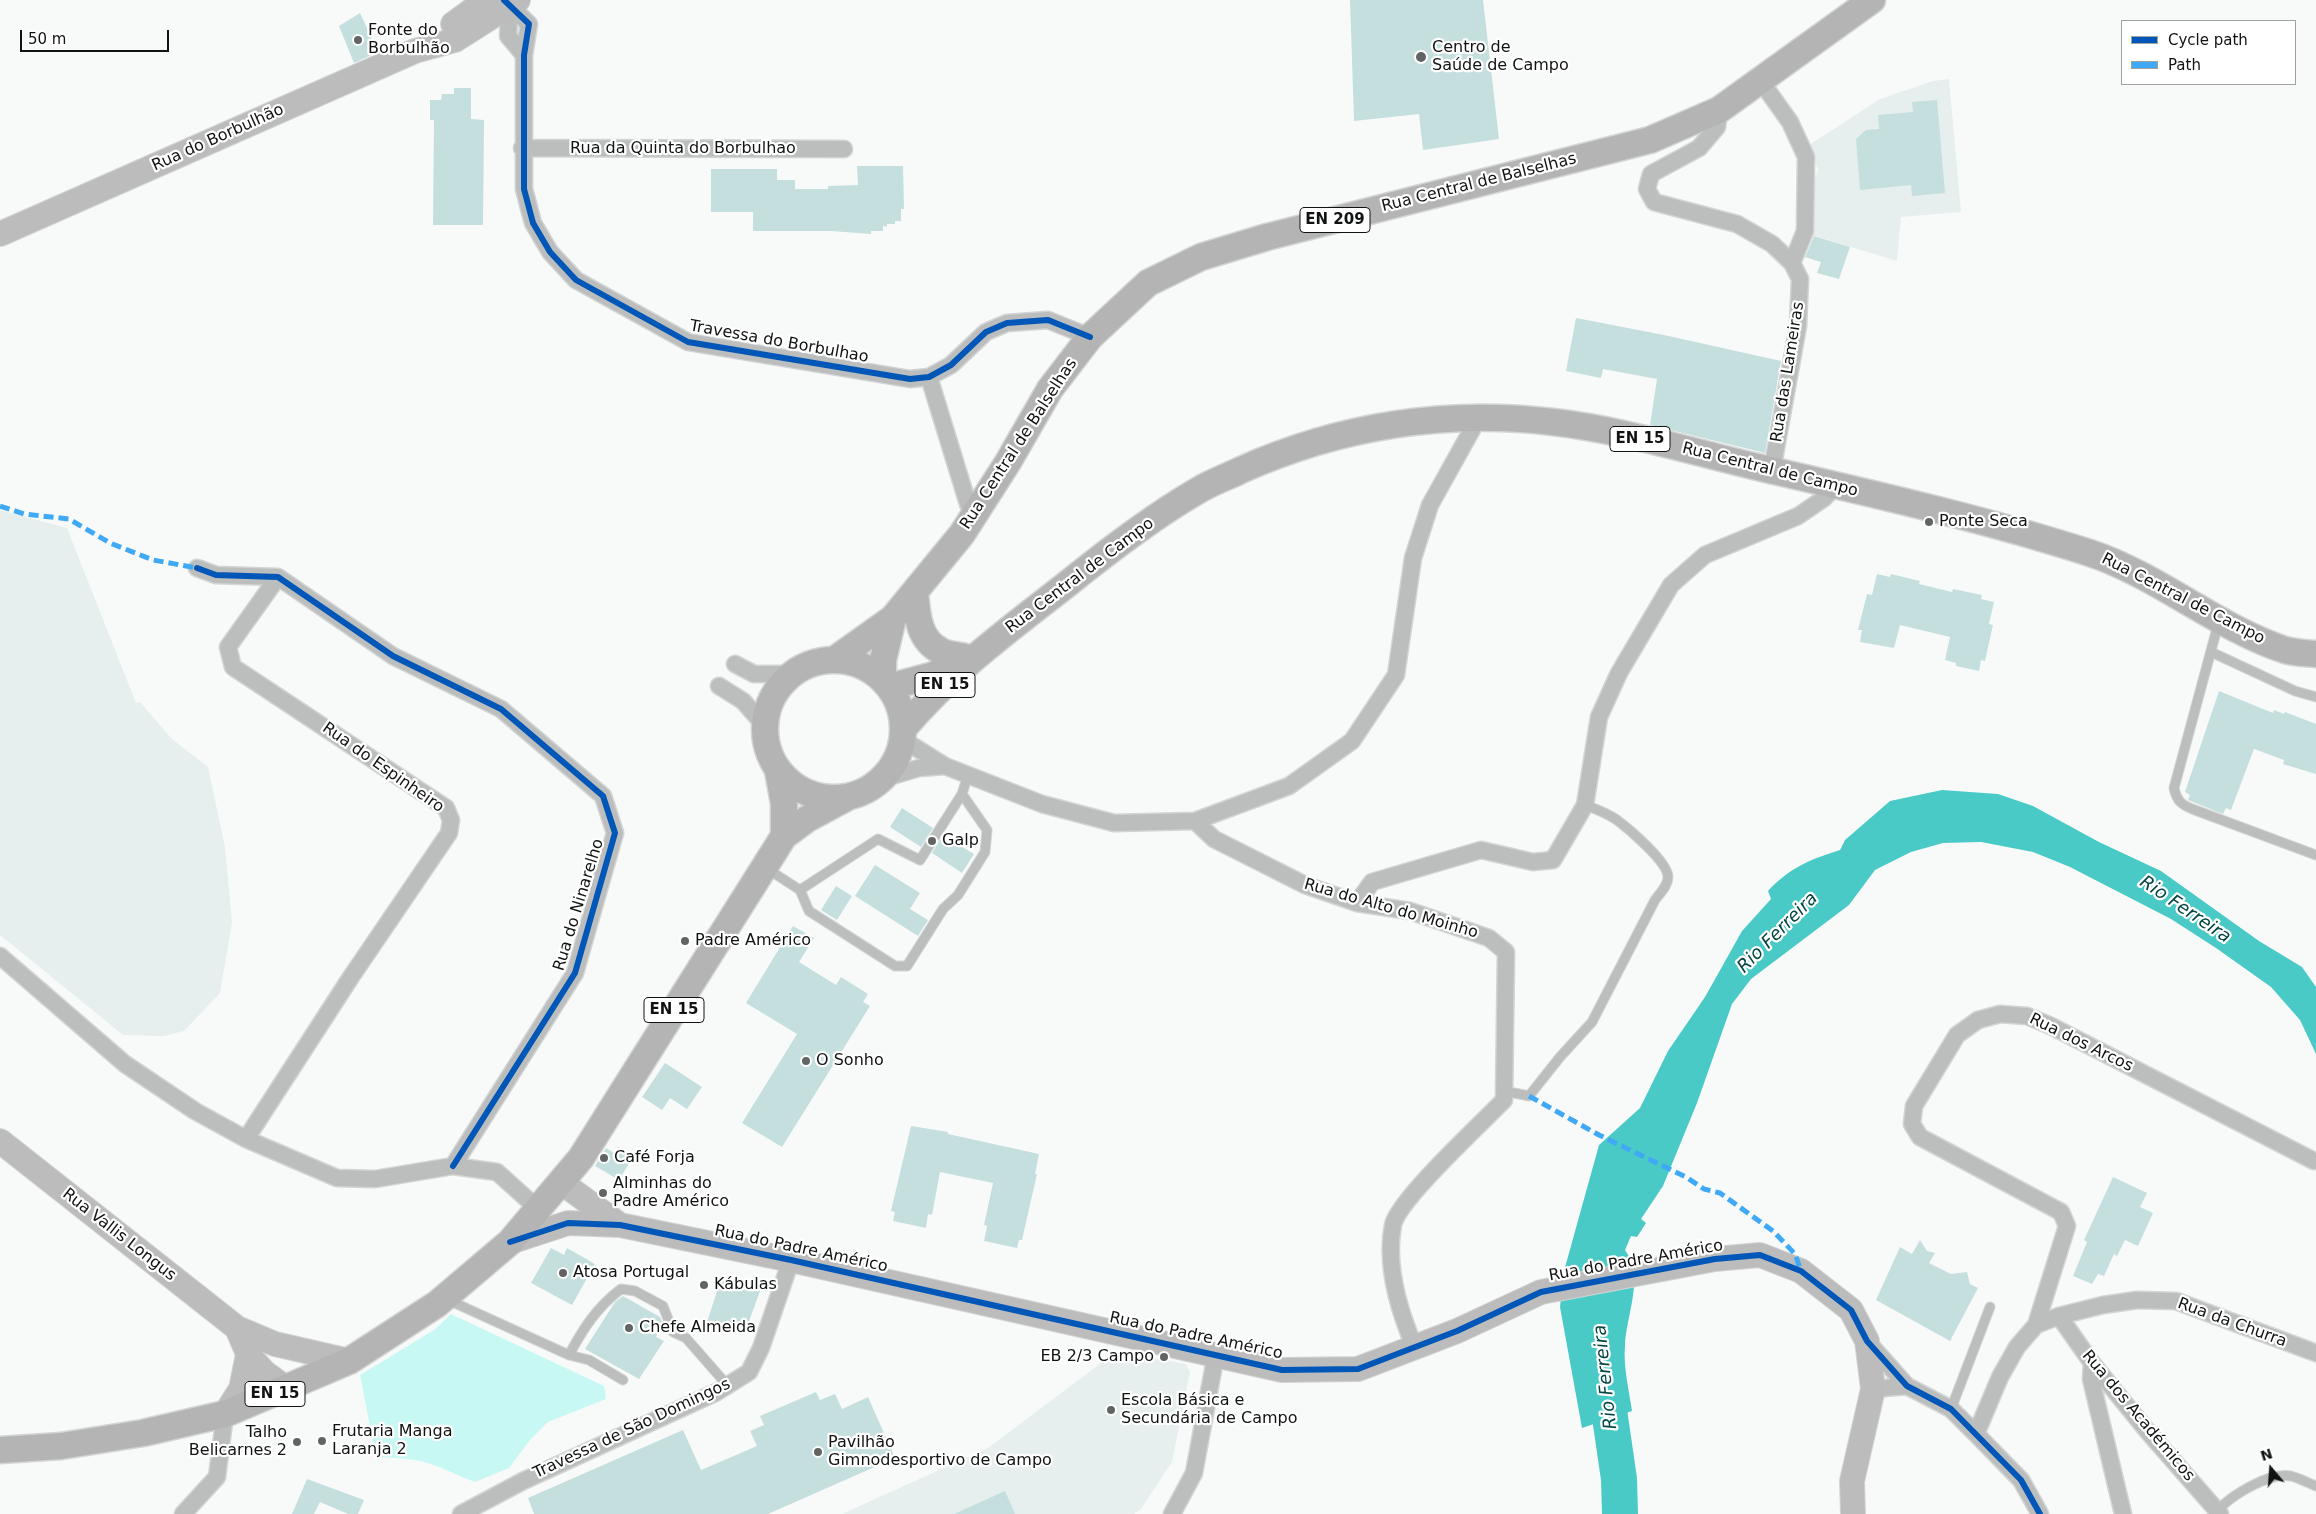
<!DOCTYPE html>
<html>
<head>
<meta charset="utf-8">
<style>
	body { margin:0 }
	#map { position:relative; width:2316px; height:1514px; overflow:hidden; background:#f8fafa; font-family:"DejaVu Sans",sans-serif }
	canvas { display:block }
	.legend { position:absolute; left:2121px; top:20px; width:175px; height:65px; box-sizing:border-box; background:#fff; border:1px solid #a0a1a1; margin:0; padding:6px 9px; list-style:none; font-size:15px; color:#111313 }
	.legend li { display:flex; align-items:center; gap:10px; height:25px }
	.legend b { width:25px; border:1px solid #a0a1a1 }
	.north { position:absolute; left:2246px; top:1444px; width:50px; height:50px; -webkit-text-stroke:4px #fff; paint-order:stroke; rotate:342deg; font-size:14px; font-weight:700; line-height:20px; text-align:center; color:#111313 }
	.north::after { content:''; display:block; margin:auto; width:18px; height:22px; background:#111313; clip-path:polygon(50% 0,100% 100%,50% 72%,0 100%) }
	.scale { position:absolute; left:20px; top:30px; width:149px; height:22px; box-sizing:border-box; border:2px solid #111313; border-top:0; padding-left:6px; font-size:15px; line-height:18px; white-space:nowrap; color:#111313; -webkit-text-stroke:4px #fff; paint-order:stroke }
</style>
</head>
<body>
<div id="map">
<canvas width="2316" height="1514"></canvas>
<ul class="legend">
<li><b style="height:6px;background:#0057b8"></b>Cycle path</li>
<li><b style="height:6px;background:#3fa9f5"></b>Path</li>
</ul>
<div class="north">N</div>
<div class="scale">50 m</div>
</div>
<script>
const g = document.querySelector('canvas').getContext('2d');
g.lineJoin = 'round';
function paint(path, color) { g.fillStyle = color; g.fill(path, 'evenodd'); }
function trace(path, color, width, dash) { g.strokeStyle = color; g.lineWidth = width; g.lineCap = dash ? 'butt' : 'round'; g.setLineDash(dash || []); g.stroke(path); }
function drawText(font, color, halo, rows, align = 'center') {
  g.font = font + ' "DejaVu Sans",sans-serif'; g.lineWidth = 4.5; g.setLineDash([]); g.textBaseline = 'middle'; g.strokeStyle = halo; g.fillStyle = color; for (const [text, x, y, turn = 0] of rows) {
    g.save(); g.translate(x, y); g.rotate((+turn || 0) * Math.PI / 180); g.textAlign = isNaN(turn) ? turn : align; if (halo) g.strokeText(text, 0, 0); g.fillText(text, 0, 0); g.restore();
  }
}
paint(new Path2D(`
	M1949 79 1961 212 1901 217 1897 261 1812 235V184L1818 170 1809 145 1880 99 1933 81Z
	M0 510 67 528 136 703 140 702 172 739 208 767 225 847 232 923 220 993 184 1031 164 1036 123 1035 0 935Z
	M1117 1351 1186 1364 1190 1372 1172 1462 1141 1509 1134 1514H842L988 1448Z`), '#e6efee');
paint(new Path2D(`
	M451 1314 604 1386 606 1399 548 1422 530 1440 509 1468 475 1482C460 1477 446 1469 431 1464 413 1458 395 1458 376 1457L360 1375 434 1330Z`), '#c8f8f4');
paint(new Path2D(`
	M1942 790 1998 794 2033 806 2099 842 2161 871 2259 941 2302 967 2316 987V1054L2300 1020 2271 987 2216 948 2171 919 2070 867 2033 852 1981 842 1943 843 1911 852 1875 870 1849 905 1751 979 1732 1004 1697 1103 1663 1186 1641 1219 1646 1223 1637 1237 1631 1236 1625 1250C1645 1277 1626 1316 1625 1345 1623 1366 1629 1390 1632 1411L1582 1428 1560 1307 1564 1271 1599 1145 1640 1108 1668 1051 1705 997 1742 931 1771 899 1768 891C1789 868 1811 859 1840 850L1845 840 1890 801Z`), '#4acac6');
trace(new Path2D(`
	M1603 1369 1619 1479 1620 1514`), '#4acac6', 36);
paint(new Path2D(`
	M1350 0H1483L1499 139 1423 150 1419 114 1354 121Z
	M360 13 378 52 354 63 339 26Z
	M454 88H471V119L484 120 483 225H433L434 120H430V100H441L442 94H454Z
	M1937 100 1945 193 1912 196 1911 185 1860 190 1856 139 1866 130 1879 129 1878 115 1913 112 1912 102Z
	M857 166H903L904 209H901V221H895V224H887V227L883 226V231H871V234L831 231H753V212H711V169H777V180H795V189H828V186L858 185Z
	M1814 236 1850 247 1839 279 1817 273 1821 262 1805 257Z
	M1576 318 1664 335 1781 361 1765 453 1650 425 1657 379 1603 369 1601 378 1566 371Z
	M1877 574 1890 577 1891 574 1920 581 1919 584 1952 592 1953 589 1982 595 1981 599 1994 602 1989 624 1993 625 1985 661 1981 660 1979 671 1956 666V663L1945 660 1950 637 1900 625 1894 648 1860 642 1862 630H1858L1867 594 1872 595Z
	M2219 691 2273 713 2274 710 2284 714 2285 712 2316 724V774L2283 764 2284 760 2254 749 2231 810 2226 808 2223 814 2188 800 2190 795 2185 792Z
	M902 808 933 828 921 847 890 827Z
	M943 835 974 854 962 873 932 853Z
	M875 865 920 893 910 909 928 920 918 936 855 896Z
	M836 886 852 896 837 920 821 910Z
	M793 926 814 938 799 962 836 985 841 977 868 994 863 1002 870 1006 782 1147 742 1123 797 1034 746 1003Z
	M665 1063 702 1087 687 1109 670 1098 662 1110 642 1097Z
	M911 1126 948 1132V1134L1039 1154 1035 1174H1037L1022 1240H1019L1017 1248 984 1241 987 1226 984 1225 993 1183 988 1182 940 1172 932 1215 928 1214 926 1228 893 1221 895 1212 891 1211Z
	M618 1147 633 1157 619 1180 595 1166 606 1148 614 1153Z
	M2113 1177 2147 1193 2140 1207 2153 1213 2138 1246 2125 1240 2117 1256 2114 1254 2104 1276 2098 1274 2092 1284 2073 1276 2087 1242 2084 1240Z
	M1920 1240 1927 1251 1935 1253 1929 1263 1951 1274 1967 1272 1970 1284 1978 1288 1950 1341 1876 1300 1900 1247 1912 1254Z
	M551 1248 564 1255 567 1248 595 1264 572 1305 531 1283Z
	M721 1279 760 1291 744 1335 707 1322Z
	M623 1296 660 1317 663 1323 656 1337 664 1341 639 1379 585 1349 615 1302Z
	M816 1392 820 1400 835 1394 842 1409 868 1397 895 1458 768 1514H534L528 1498 683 1430 701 1470 757 1446 750 1431 764 1425 760 1416Z
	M307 1479 364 1500 358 1514H348L320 1502 314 1514H292Z
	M1005 1491 1015 1514H954Z`), '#c4dfde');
const lane = new Path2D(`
	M2219 621 2174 788C2177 802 2182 805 2195 810L2316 855
	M2211 652 2295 691 2316 697
	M766 868 800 890 878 839 920 860 962 794 968 775
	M800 890 809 911 895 966H907L943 909 958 895 985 852 987 830 962 794
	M1504 1091 1529 1096 1560 1057 1592 1022 1655 900C1660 893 1668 886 1668 877 1668 862 1629 829 1617 820 1607 813 1596 809 1585 805
	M446 1299 569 1355 589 1360 623 1380
	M569 1355C583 1329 596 1308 621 1289L635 1291 663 1306 673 1332 686 1338 728 1386
	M1951 1409 1990 1307
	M2218 1510C2232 1495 2269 1472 2291 1476 2299 1478 2308 1483 2316 1486`);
const street = new Path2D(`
	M504 0 529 24 524 55V189L533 223 550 252 576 280 688 342 910 379 929 377 951 365 986 332 1007 323 1048 320 1090 337
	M510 5 508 36 524 55
	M1760 80 1790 122 1806 157 1805 231 1792 263
	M1719 110 1717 127 1699 148 1651 174 1647 189 1654 202 1737 224 1772 244 1792 263 1800 279 1798 326 1772 470
	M522 148 844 149
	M929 377 968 504 974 514
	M197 568 216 575 278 577 393 656 501 709 603 796 615 833 575 973 453 1166
	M735 664 754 674H792
	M719 686 743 701 764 725
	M902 739 945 766 1042 804 1114 823 1195 821 1289 786 1352 741 1396 675 1413 558 1430 505 1479 417
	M882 779 919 768 945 766
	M1195 821 1214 839 1305 885 1357 903 1410 911 1489 938 1506 952 1504 1100C1482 1123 1398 1200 1393 1225 1385 1266 1399 1311 1415 1348
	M1357 903 1372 882 1481 850 1533 862 1553 860 1585 805 1599 717 1619 673 1671 585 1705 555 1798 516 1823 499 1836 486
	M0 956 125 1064 195 1111 246 1139 337 1178 375 1179 453 1166 497 1172 538 1209
	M246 1139 351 977 449 833 451 820 446 808 233 667 228 647 278 577
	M2059 1316 2092 1363 2149 1433 2220 1514
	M2036 1325 2067 1226 2061 1212 1920 1137 1912 1124 1914 1106 1957 1035 1978 1020 2000 1014 2027 1016 2051 1026 2314 1161
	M1867 1341 1907 1386 1951 1409 1976 1434 2021 1480 2040 1514
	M2092 1363 2091 1379 2123 1514
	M1873 1389 1907 1386
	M1976 1434 2000 1377 2017 1347 2036 1325 2059 1316 2103 1305 2137 1300 2176 1301 2316 1353
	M183 1514 217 1477 225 1414
	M461 1514 523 1481 717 1392 749 1372 761 1348 791 1260
	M1172 1514 1194 1473 1216 1354`);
const secondary = new Path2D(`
	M453 24 486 0
	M0 234 415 51 455 40 518 0
	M0 1141 237 1328 275 1344 349 1361
	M562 1183 620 1225
	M510 1242 568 1223 620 1225 791 1260 1282 1370 1358 1369 1457 1331 1541 1292 1715 1259 1760 1255 1801 1271 1851 1310 1867 1341 1873 1389 1852 1481 1853 1514
	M248 1354 264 1372 287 1389
	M225 1414 241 1389 248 1354 237 1328`);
const primary = new Path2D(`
	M915 592C917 614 918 640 941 651 948 655 958 655 965 657
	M765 729a69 69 0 1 1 138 0a69 69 0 1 1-138 0Z
	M834 660 893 618 962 534 1008 462 1050 389 1090 337 1148 283 1201 257 1267 237 1650 140 1719 110 1872 0
	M883 680V660L893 618
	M889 687 934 675 956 662
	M903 729C950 673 1008 630 1066 585 1108 551 1152 517 1199 490 1212 482 1227 477 1241 470 1339 426 1446 409 1553 422 1624 430 1696 453 1766 469 1874 494 1984 519 2090 553 2159 576 2216 627 2285 650 2295 653 2306 653 2316 654
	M778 771 784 803V836
	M0 1450 61 1446 143 1433 225 1414 349 1361 437 1304 510 1242 581 1158 784 836 807 819 846 798`);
trace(lane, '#d3d5d5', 11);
trace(street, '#d3d5d5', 19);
trace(secondary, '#d3d5d5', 26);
trace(primary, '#d3d5d5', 29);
trace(lane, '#bcbdbd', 9);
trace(street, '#bcbdbd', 16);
trace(secondary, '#bcbcbc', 24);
trace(primary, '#b4b4b4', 26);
trace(new Path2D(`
	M0 506 24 514 69 519 110 543 153 560 197 568
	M1529 1096 1599 1135 1686 1177 1704 1189 1720 1193 1773 1231 1795 1254 1801 1271`), '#3fa9f5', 5, [10, 5]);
trace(new Path2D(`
	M504 0 529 24 524 55V189L533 223 550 252 576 280 688 342 910 379 929 377 951 365 986 332 1007 323 1048 320 1090 337
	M197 568 216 575 278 577 393 656 501 709 603 796 615 833 575 973 453 1166
	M510 1242 568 1223 620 1225 791 1260 1282 1370 1358 1369 1457 1331 1541 1292 1715 1259 1760 1255 1801 1271 1851 1310 1867 1341 1907 1386 1951 1409 2021 1480 2040 1514`), '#0057b8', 6);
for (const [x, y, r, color] of [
	[358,40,5,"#626464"],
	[1421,57,6,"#626464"],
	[1929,522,5,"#626464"],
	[932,841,5,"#626464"],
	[685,941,5,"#626464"],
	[806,1061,5,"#626464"],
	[604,1158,5,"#626464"],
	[603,1193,5,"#626464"],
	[563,1273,5,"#626464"],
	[704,1285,5,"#626464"],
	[629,1328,5,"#626464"],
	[1164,1357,5,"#626464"],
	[1111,1410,5,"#626464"],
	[322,1441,5,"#626464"],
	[297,1442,5,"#626464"],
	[818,1452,5,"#626464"]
]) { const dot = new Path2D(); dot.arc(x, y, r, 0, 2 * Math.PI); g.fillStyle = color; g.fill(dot); trace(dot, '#fff', 2); }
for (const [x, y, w] of [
	[1335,220,70],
	[1640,439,60],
	[945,685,60],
	[674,1010,60],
	[275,1394,60]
]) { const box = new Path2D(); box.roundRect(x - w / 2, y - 12.5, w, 25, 4); g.fillStyle = '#fff'; g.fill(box); trace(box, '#111313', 1); }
drawText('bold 15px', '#111313', null, [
	["EN 209",1335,220],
	["EN 15",1640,439],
	["EN 15",945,685],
	["EN 15",674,1010],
	["EN 15",275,1394]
]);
drawText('16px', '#111313', '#fff', [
	["Fonte do",368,31],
	["Borbulhão",368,49],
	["Centro de",1432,48],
	["Saúde de Campo",1432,66],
	["Ponte Seca",1939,522],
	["Galp",942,841],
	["Padre Américo",695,941],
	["O Sonho",816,1061],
	["Café Forja",614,1158],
	["Alminhas do",613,1184],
	["Padre Américo",613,1202],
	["Atosa Portugal",573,1273],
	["Kábulas",714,1285],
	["Chefe Almeida",639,1328],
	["EB 2/3 Campo",1154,1357,"right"],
	["Escola Básica e",1121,1401],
	["Secundária de Campo",1121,1419],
	["Frutaria Manga",332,1432],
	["Laranja 2",332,1450],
	["Talho",287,1433,"right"],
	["Belicarnes 2",287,1451,"right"],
	["Pavilhão",828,1443],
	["Gimnodesportivo de Campo",828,1461]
], 'left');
drawText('16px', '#111313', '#fff', [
	["Rua do Borbulhão",218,138,-24],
	["Rua da Quinta do Borbulhao",683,149],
	["Rua Central de Balselhas",1479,183,-14],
	["Travessa do Borbulhao",779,342,10],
	["Rua das Lameiras",1788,372,-81],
	["Rua Central de Balselhas",1019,444,-57],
	["Rua Central de Campo",1770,470,14],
	["Rua Central de Campo",1080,576,-37],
	["Rua Central de Campo",2183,599,27],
	["Rua do Espinheiro",383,768,35],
	["Rua do Ninarelho",579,905,-73],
	["Rua do Alto do Moinho",1391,909,16],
	["Rua dos Arcos",2081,1043,26],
	["Rua Vallis Longus",119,1235,38],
	["Rua do Padre Américo",801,1249,12],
	["Rua do Padre Américo",1636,1261,-10],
	["Rua da Churra",2232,1323,20],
	["Rua do Padre Américo",1196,1336,12],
	["Rua dos Académicos",2138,1416,50],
	["Travessa de São Domingos",632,1429,-25]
]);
drawText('italic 18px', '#034644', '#fff', [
	["Rio Ferreira",2185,910,34],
	["Rio Ferreira",1778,933,-45],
	["Rio Ferreira",1606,1377,-96]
]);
</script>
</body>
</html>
